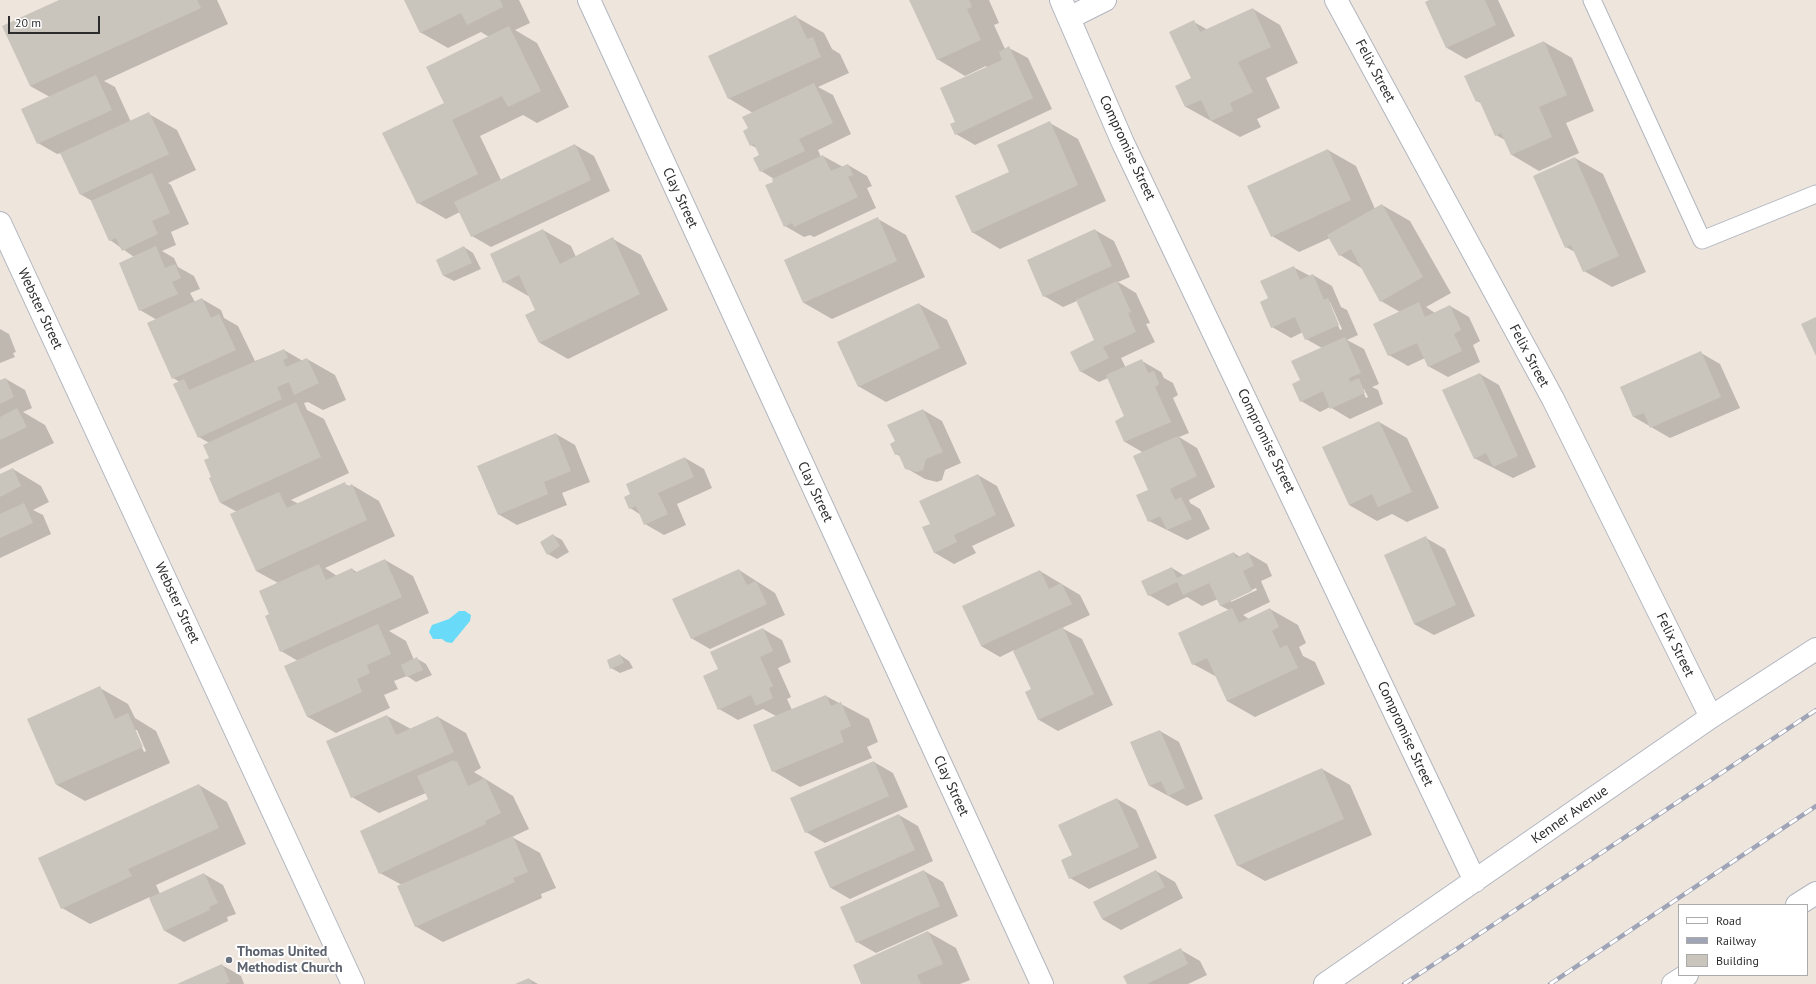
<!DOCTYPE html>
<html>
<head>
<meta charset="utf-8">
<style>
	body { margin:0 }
	#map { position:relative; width:1816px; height:984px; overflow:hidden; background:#eee6dd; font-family:"PT Sans",sans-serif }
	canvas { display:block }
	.legend { position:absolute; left:1678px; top:904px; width:130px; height:72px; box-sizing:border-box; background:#fff; border:1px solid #ababab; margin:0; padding:5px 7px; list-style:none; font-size:12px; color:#2c2c2c }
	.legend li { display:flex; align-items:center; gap:8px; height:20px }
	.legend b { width:20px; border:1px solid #ababab }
	.scale { position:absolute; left:8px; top:16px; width:92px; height:18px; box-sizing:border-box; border:2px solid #2c2c2c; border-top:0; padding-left:5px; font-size:12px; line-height:14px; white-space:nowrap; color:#2c2c2c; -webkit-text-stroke:3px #fff; paint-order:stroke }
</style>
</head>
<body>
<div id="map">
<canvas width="1816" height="984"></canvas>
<ul class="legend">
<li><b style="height:5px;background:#fff"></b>Road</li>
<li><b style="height:5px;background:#9fa4b7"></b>Railway</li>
<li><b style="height:11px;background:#c9c4bc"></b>Building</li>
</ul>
<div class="scale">20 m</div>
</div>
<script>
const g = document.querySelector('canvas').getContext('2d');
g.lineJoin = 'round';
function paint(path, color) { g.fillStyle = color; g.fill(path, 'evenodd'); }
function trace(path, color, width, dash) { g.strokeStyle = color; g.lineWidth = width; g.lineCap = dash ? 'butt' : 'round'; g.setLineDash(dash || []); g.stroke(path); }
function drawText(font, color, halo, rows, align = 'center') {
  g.font = font + ' "PT Sans",sans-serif'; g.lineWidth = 4; g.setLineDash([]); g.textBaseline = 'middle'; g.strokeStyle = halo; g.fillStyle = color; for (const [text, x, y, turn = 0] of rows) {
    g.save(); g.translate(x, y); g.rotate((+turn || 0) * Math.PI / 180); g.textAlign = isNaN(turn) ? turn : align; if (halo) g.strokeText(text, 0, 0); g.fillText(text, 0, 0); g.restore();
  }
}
paint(new Path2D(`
	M459 611H465L471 615 470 621 452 643 446 642 442 639H433L429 632 432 625 449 619Z`), '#69dbf8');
paint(new Path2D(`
	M62 0H217L228 24 104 81 115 87 131 122 149 114 177 130 196 170 168 183 171 185 189 224 171 232 176 245 162 251 174 258 178 267 194 276 200 289 190 293 195 302 202 299 221 310 224 318 238 326 255 361 284 350 303 361 307 359 335 375 346 400 323 410 308 402 304 403 307 410 324 419 349 473 291 500 299 504 345 484 349 486 352 485 379 501 395 536 325 568 337 576 352 569 358 573 385 560 413 576 429 613 389 631 406 641 414 660 416 658 426 664 432 675 416 682 407 676 394 681 398 689 384 695 390 708 336 733 308 717 298 661 281 651 270 615 278 583 256 571 237 512 221 503 210 478 212 477 209 443 199 437 180 382 173 378 157 320 140 310 134 257 110 240 92 201 80 194 61 153 57 154 38 143 50 97 30 86Z
	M405 0H519L530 23 515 30 537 43 569 107 537 123 523 115 480 136 501 180 575 145 594 156 610 191 491 247 472 236 460 212 446 219 418 203 446 103 489 37 481 32 448 48 420 32Z
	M910 0H989L999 23 994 25 1005 49 1009 48 1028 58 1052 109 975 145 956 134V122L987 68 986 66 965 76 937 59Z
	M1432 0H1498L1515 36 1466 59 1447 48 1426 3Z
	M1253 9 1280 25 1298 63 1266 78 1280 108 1257 119 1261 127 1240 137 1186 107 1177 86 1192 79 1194 22 1208 30Z
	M796 17 824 33 832 49 840 54 849 73 818 87 833 95 851 134 818 150 821 157 823 156 843 167 848 165 867 176 872 186 867 188 876 208 814 237 810 235 804 237 785 226 774 179 761 171V156L758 149 751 145 749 129 753 113 728 98Z
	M1544 42 1572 58 1594 111 1566 123 1579 153 1539 171 1512 155 1505 140 1496 135 1482 104 1477 101Z
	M1050 123 1078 139 1106 201 1000 249 972 232Z
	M1328 150 1356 166 1375 209 1382 205 1410 221 1451 293 1426 307 1435 313 1450 306 1469 317 1480 341 1473 345 1480 362 1448 377 1428 366 1425 358 1408 366 1389 355 1400 312 1381 301 1363 269 1340 255 1330 238 1299 252 1272 236Z
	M1575 158 1603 174 1646 272 1612 287 1584 271 1575 252 1566 247Z
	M878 219 906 235 925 277 832 319 804 303 785 261Z
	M543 230 571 246 576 257 613 239 641 255 668 310 568 359 540 343 527 316 537 310 530 297 504 282Z
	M1095 230 1114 241 1130 277 1118 282 1136 293 1150 323 1146 324 1155 342 1121 358 1126 368 1142 361 1161 372 1164 378 1173 383 1178 395 1173 398 1189 433 1179 437 1197 448 1215 487 1189 500 1190 503 1200 509 1210 529 1187 540 1149 521V490L1144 453 1125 442 1116 421 1125 416 1108 378 1099 382 1080 371 1096 341 1077 301 1063 307 1044 296Z
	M464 247 473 253 481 269 454 281 444 276 437 260Z
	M1293 267 1310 276 1313 275 1332 286 1341 307 1347 310 1358 335 1347 340 1364 349 1379 384 1372 387 1378 390 1383 404 1350 419 1330 407 1320 412 1301 401V381L1322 348 1306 339 1303 332 1291 338 1272 327 1269 298ZM1328 302H1330L1342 329 1340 330ZM1362 389H1364L1368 397 1366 398Z
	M919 304 947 320 967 364 886 402 858 386Z
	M0 329 9 334 16 352 13 353 15 357 0 363Z
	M1701 353 1720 364 1740 408 1670 438 1634 417 1621 387Z
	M1480 374 1499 385 1536 467 1513 478 1474 458Z
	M6 379 25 390 32 408 23 412 45 425 54 443 0 469V381Z
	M923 410 942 421 961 463 945 470 942 480 937 482 925 479 906 468 901 457 896 454V442Z
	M1379 422 1407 438 1439 508 1407 522 1392 514 1377 521 1349 505Z
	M556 434 575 445 590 482 562 493 567 505 517 525 498 514Z
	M685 458 704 469 712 488 677 504 686 525 664 535 645 524 641 515 630 508Z
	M13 469 41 486 49 502 33 510 43 515 51 534 0 558V476Z
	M978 475 997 486 1015 526 972 546 976 553 954 564 935 553 924 528 931 525Z
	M553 535 562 540 569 552 557 559 548 554Z
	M1426 538 1445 549 1475 616 1434 635 1414 624Z
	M1234 553 1240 557 1248 553 1267 564 1272 576 1261 581 1270 602 1243 615 1249 619 1270 609 1298 625 1306 643 1299 647 1303 656 1315 662 1325 684 1255 717 1227 701 1217 677 1193 664 1229 610 1221 606 1218 599 1202 606 1187 597 1168 606 1149 595 1172 568 1185 576ZM1256 588 1257 590 1231 602V600Z
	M739 570 775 593 785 615 710 649 691 638Z
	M1040 571 1080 595 1090 615 1062 628 1082 639 1113 705 1058 731 1039 720 1026 692 1032 689 1014 650 1000 657 981 646Z
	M763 629 782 640 791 662 778 668 791 697 787 699 792 710 826 696 869 719 878 742 867 747 872 758 800 787 773 771 776 716 763 709 738 720 719 709V669Z
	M620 655 629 661 633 668 620 673 611 668Z
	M100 688 128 704 135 718 156 731 170 763 85 801 57 785ZM134 730H137L146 751 144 752Z
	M387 716 411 729 438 717 466 733 481 768 474 772 513 796 529 829 512 837 540 853 556 888 541 894 542 898 443 942 415 926 402 885 380 873 429 800 426 793 379 813 352 797Z
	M1160 731 1179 742 1203 799 1187 806 1150 786Z
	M874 762 893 773 908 807 825 843 806 832Z
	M1322 769 1350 785 1372 835 1265 881 1237 865Z
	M199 785 227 802 246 844 156 885 160 894 204 874 223 885 236 914 227 917 228 921 184 942 165 931 150 897 90 924 62 908Z
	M1117 799 1136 810 1157 858 1089 889 1070 878 1073 855Z
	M899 815 918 826 933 861 850 899 831 888 816 853Z
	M924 871 943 882 958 916 876 953 857 942Z
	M1156 871 1175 882 1183 898 1121 930 1102 919Z
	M928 932 956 948 970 980 960 984H862Z
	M1181 950 1200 961 1207 975 1188 984H1128Z
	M222 965 241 976 244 984H179Z
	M529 979 538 984H518Z`), '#0003');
paint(new Path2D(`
	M59 0H197L201 8 30 86 2 26Z
	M404 0H500L503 7 467 25 461 13 420 33Z
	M909 0H969L972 7 967 9 981 40 937 60Z
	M1429 0H1485L1496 25 1446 48 1425 2Z
	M1253 8 1271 47 1238 62 1253 92 1230 103 1233 111 1211 121 1201 100 1185 107 1175 86 1191 78 1169 32 1194 20 1200 32Z
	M796 15 807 39 813 37 821 57 728 99 708 56Z
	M509 26 541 91 508 107 502 96 452 120 478 174 417 204 382 133 444 103 426 67Z
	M1544 41 1567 95 1539 107 1552 137 1511 155 1501 133 1495 136 1479 100 1476 102 1464 76Z
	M1009 46 1033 98 955 135 950 124 955 122 940 88 1002 60 999 52Z
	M96 75 112 110 37 144 21 109Z
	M814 83 833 123 799 139 805 151 760 172 753 158 759 155 754 144 750 146 743 131 748 128 742 117Z
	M149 112 169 154 80 195 60 153Z
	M1050 121 1078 185 972 233 955 196 1009 172 997 145Z
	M575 144 591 180 471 237 454 202Z
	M1328 149 1351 200 1271 237 1247 186Z
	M823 155 831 171 848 164 853 175 848 177 858 197 794 227 792 223 784 227 765 185 773 182 772 179Z
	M1575 157 1619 256 1583 272 1571 245 1565 248 1533 176Z
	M152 173 170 213 152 221 158 234 122 251 116 238 109 241 91 201Z
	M1382 204 1423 277 1380 302 1351 249 1339 256 1327 235Z
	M878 217 897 261 803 303 784 260Z
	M543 229 560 264 613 237 640 294 539 343 525 315 535 310 519 275 503 283 490 254Z
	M1095 229 1112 266 1043 297 1027 260Z
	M156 246 165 268 175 264 181 278 172 282 178 294 139 311 119 263Z
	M464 246 472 263 443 276 436 260Z
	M1294 266 1300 280 1313 274 1324 300 1328 298 1339 325 1305 340 1295 317 1271 328 1260 302 1268 298 1260 281Z
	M1117 281 1131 312 1128 313 1136 332 1103 347 1109 358 1080 372 1070 352 1094 340 1076 300Z
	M202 298 211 318 219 314 236 350 172 379 147 323Z
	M1419 302 1425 317 1450 305 1461 330 1454 334 1462 351 1428 367 1417 343 1388 356 1373 324Z
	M919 303 940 348 858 387 837 342Z
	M1816 317V356L1801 324Z
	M1345 337 1361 373 1349 378 1350 382 1359 378 1365 393 1330 409 1323 391 1300 402 1292 384 1300 380 1291 361Z
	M284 349 288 358 283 360 286 367 307 358 319 383 294 395 289 382 277 387 282 399 198 438 173 384 184 379 189 390Z
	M1701 351 1721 397 1650 428 1644 413 1633 417 1620 387Z
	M1142 359 1148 373 1154 371 1159 384 1155 387 1171 422 1124 442 1115 421 1124 416 1106 375Z
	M1480 373 1518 456 1493 467 1486 453 1474 459 1442 390Z
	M6 378 14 397 0 404V380Z
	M296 402 321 457 220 503 209 478 211 477 204 460 209 458 203 445Z
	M17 408 27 427 0 440V417Z
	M923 409 943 452 926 459 923 470 917 472 905 469 898 453 895 455 890 444 895 441 887 425Z
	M1379 421 1412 492 1378 507 1372 494 1349 505 1322 447Z
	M556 433 571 471 544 482 548 494 498 515 477 466Z
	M1178 436 1197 476 1170 489 1175 500 1181 497 1192 519 1167 530 1160 516 1148 522 1136 495 1148 490 1133 456Z
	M685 457 694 477 658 493 668 514 644 525 636 506 629 509 624 497 630 494 626 484Z
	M13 468 21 486 0 497V474Z
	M978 474 996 515 954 535 957 542 934 553 922 527 930 524 919 501Z
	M345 482 347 487 352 484 367 520 256 571 230 514 279 492 287 508Z
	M24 503 33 523 0 538V514Z
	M553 534 560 546 547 555 540 542Z
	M1426 536 1456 605 1414 624 1384 555Z
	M1234 552 1236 558 1248 552 1254 566 1243 571 1252 591 1220 606 1209 583 1183 595 1177 582 1148 596 1141 581 1172 567 1177 578Z
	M385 559 402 597 280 652 265 616 269 614 259 591 319 564 326 580 352 568 354 573Z
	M739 569 747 585 756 581 767 604 691 639 672 599Z
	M1040 570 1049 589 1061 583 1072 604 981 646 962 606Z
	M1232 608 1239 623 1270 608 1279 627 1272 631 1280 648 1287 645 1298 668 1227 701 1207 658 1192 665 1178 633Z
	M378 624 391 654 367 665 370 673 357 679 362 692 307 717 284 666Z
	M1063 627 1094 694 1038 720 1025 692 1031 689 1013 651Z
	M763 628 773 651 760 657 773 686 769 688 773 698 756 706 751 695 718 710 703 676 718 669 710 652Z
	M620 654 624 663 610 669 607 660Z
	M417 657 423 670 406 677 401 665Z
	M100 686 115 719 128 713 143 747 56 785 27 719Z
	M826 695 831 706 841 702 851 726 840 731 844 742 772 772 753 725Z
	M387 715 396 735 438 716 454 752 351 798 326 741Z
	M1160 730 1185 788 1168 796 1161 781 1149 786 1130 742Z
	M454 760V762L457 761 468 786 485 778 501 813 485 821 486 824 379 874 360 831 428 799 417 776Z
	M874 761 889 796 805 833 790 798Z
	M1322 768 1344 819 1237 866 1214 815Z
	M199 784 219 828 128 869 132 876 61 909 38 858Z
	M1117 798 1139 847 1069 879 1061 860 1072 855 1058 825Z
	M899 814 915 850 830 888 814 852Z
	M513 836 528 872 513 878 515 882 415 927 397 886Z
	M924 870 940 906 856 943 840 907Z
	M1156 870 1165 887 1102 919 1093 902Z
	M204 873 218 903 209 907 210 910 164 931 149 898Z
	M928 931 943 964 917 975 921 984H861L853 965Z
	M1181 948 1188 964 1147 984H1127L1123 976Z
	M222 964 230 982 225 984H177Z
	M529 978 532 984H515Z`), '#c9c4bc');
const service = new Path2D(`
	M1592 0 1702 240 1816 194`);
const minor = new Path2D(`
	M589 0 1042 984
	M1061 0 1123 143 1475 881
	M1336 0 1553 399 1711 717
	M1069 18 1105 0
	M0 223 353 984
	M1797 905 1816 893
	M1325 984 1711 717 1816 649
	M1673 984 1687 975`);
trace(service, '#b1b5c0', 19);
trace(minor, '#b1b5c0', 24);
trace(service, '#fff', 17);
trace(minor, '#fff', 22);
const rail = new Path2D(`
	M1404 984 1816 710
	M1550 984 1816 806`);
trace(rail, '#9fa4b7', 4.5);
trace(rail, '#fff', 3, [9]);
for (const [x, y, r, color] of [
	[229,960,4,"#6b7280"]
]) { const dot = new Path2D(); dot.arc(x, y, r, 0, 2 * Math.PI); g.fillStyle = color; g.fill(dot); trace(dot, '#fff', 1.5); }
drawText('14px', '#2c2c2c', '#fff', [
	["Felix Street",1375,71,62],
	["Compromise Street",1127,148,65],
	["Clay Street",680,198,65],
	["Webster Street",40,309,65],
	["Felix Street",1529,356,62],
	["Compromise Street",1266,441,64],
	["Clay Street",815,492,65],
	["Webster Street",177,603,65],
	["Felix Street",1675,645,64],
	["Compromise Street",1405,734,65],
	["Clay Street",951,786,65],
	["Kenner Avenue",1570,815,-35]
]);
drawText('bold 14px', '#5b616d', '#fff', [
	["Thomas United",237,952],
	["Methodist Church",237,968]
], 'left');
</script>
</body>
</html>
